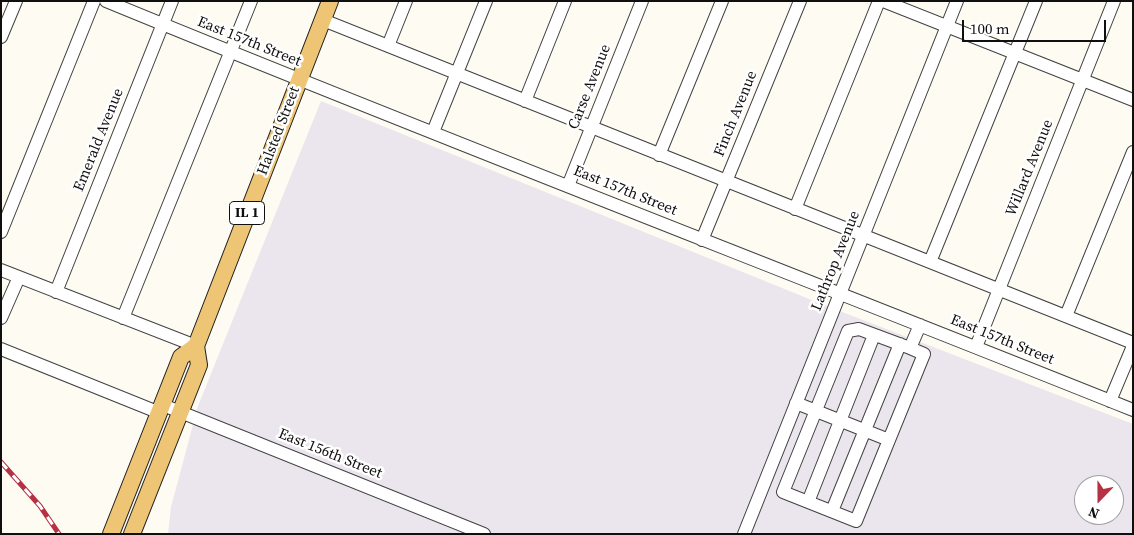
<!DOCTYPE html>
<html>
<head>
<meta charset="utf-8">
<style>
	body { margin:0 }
	#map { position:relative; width:1134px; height:535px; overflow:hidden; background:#fefbf3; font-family:"Source Serif 4",serif }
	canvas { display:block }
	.frame { position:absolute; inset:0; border:2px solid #0f0f0f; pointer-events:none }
	.north { position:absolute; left:1074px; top:475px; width:50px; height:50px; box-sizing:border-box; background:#fff; border:1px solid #9f9f9f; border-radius:50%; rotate:202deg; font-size:14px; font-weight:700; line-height:20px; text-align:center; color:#0f0f0f }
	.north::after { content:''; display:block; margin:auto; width:18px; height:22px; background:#b53244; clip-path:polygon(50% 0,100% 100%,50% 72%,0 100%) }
	.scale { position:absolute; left:962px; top:20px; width:144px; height:22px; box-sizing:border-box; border:2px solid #0f0f0f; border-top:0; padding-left:6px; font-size:15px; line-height:18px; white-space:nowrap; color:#0f0f0f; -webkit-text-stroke:4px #fff; paint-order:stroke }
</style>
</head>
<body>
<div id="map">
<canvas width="1134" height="535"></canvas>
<div class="frame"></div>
<div class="north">N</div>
<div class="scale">100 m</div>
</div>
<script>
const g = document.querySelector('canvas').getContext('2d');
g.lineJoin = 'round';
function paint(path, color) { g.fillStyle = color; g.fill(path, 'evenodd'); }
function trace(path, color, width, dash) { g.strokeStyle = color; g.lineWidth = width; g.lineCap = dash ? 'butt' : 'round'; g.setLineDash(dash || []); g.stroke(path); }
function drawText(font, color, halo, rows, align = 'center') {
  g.font = font + ' "Source Serif 4",serif'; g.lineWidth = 5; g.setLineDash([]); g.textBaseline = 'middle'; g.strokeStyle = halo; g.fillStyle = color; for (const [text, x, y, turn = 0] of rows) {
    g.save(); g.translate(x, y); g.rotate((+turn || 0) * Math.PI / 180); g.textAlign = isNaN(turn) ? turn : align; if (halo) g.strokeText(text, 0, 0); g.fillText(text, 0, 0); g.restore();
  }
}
paint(new Path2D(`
	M321 101 824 305 1133 424V534H168L171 507 198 406ZM1084 485H1114V515H1084Z`), '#ebe5ed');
const minor = new Path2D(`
	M106 1C447 141 791 273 1133 410
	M883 1 1133 100
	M323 20 1133 343
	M1 37 16 1
	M388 46 406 1
	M525 101 565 1
	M433 132 486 1
	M659 155 722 1
	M568 186 642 1
	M795 209 879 1
	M1 232 94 1
	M702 240 800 1
	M930 262 1036 1
	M1 270 196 346
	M56 292 172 1
	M1066 316 1133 152
	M1 318 19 277
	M123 318 251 1
	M976 347 1114 1
	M910 348 859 329 848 331 783 492 856 521 924 354 910 348 920 325
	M1 349 160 413
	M1110 401 1133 346
	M796 403 889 440
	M163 405 484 534
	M808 502 874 335
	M832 511 900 344
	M744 534 957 1`);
const major = new Path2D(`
	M111 534 181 357 196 346 330 1
	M132 534 199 365 196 346`);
trace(minor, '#424242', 14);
trace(major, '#202020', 18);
trace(minor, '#fff', 12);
trace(major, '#edc574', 16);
const rail = new Path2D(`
	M1 462 40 506 59 534`);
trace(rail, '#b53244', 5);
trace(rail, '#fff', 3, [9]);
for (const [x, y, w] of [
	[247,213,35]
]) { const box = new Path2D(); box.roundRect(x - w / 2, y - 11.5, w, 23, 4); g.fillStyle = '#fff'; g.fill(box); trace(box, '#0f0f0f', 1); }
drawText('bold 14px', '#0f0f0f', null, [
	["IL 1",247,213]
]);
drawText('15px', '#0f0f0f', '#fff', [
	["East 157th Street",249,42,22],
	["Carse Avenue",590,87,-68],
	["Finch Avenue",736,114,-68],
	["Halsted Street",279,131,-69],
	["Emerald Avenue",99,140,-68],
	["Willard Avenue",1030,168,-68],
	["East 157th Street",625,191,22],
	["Lathrop Avenue",836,261,-68],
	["East 157th Street",1002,340,22],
	["East 156th Street",330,454,22]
]);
</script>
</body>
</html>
